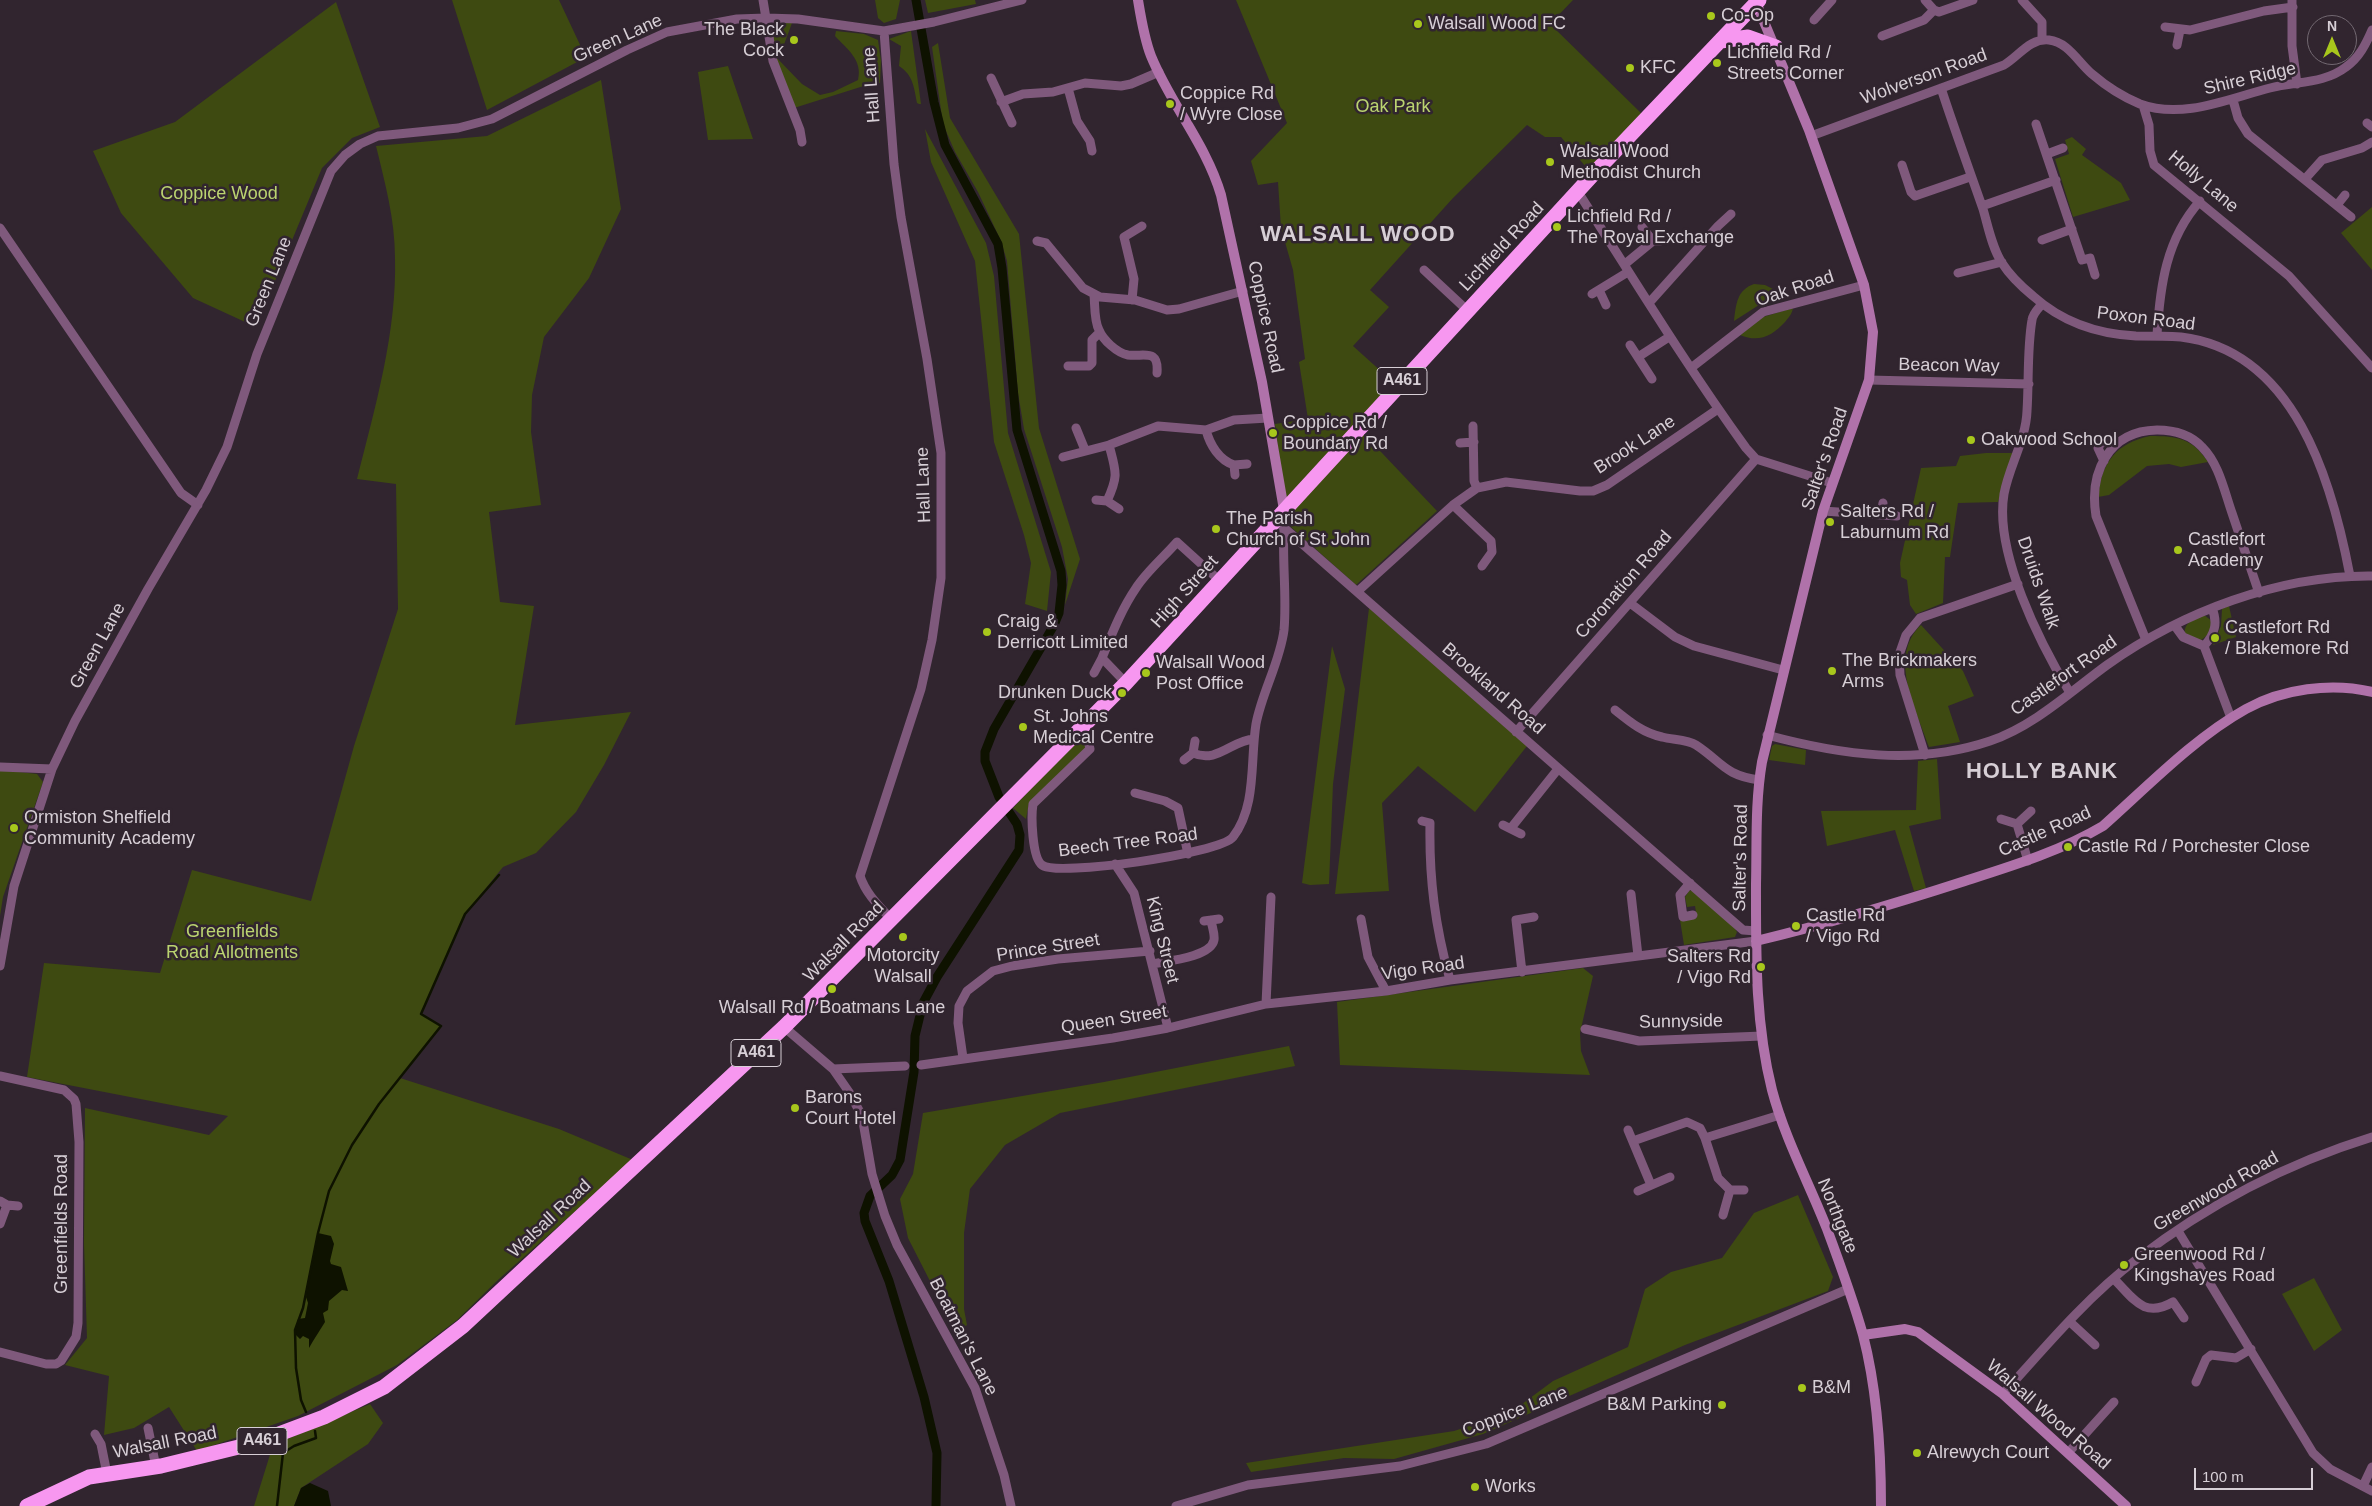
<!DOCTYPE html>
<html>
<head>
<meta charset="utf-8">
<style>
	body { margin:0 }
	#map { position:relative; width:2372px; height:1506px; overflow:hidden; background:#31252f; font-family:Arial,sans-serif }
	canvas { display:block }
	.north { position:absolute; left:2307px; top:15px; width:50px; height:50px; box-sizing:border-box; background:#31252f; border:1px solid #736972; border-radius:50%; rotate:0deg; font-size:14px; font-weight:700; line-height:20px; text-align:center; color:#d7cfd6 }
	.north::after { content:''; display:block; margin:auto; width:18px; height:22px; background:#a8c71c; clip-path:polygon(50% 0,100% 100%,50% 72%,0 100%) }
	.scale { position:absolute; left:2194px; top:1468px; width:119px; height:22px; box-sizing:border-box; border:2px solid #d7cfd6; border-top:0; padding-left:6px; font-size:15px; line-height:18px; white-space:nowrap; color:#d7cfd6; -webkit-text-stroke:4px #31252f; paint-order:stroke }
</style>
</head>
<body>
<div id="map">
<canvas width="2372" height="1506"></canvas>
<div class="north">N</div>
<div class="scale">100 m</div>
</div>
<script>
const g = document.querySelector('canvas').getContext('2d');
g.lineJoin = 'round';
function paint(path, color) { g.fillStyle = color; g.fill(path, 'evenodd'); }
function trace(path, color, width, dash) { g.strokeStyle = color; g.lineWidth = width; g.lineCap = dash ? 'butt' : 'round'; g.setLineDash(dash || []); g.stroke(path); }
function drawText(font, color, halo, rows, align = 'center') {
  g.font = font + ' Arial,sans-serif'; g.lineWidth = 5; g.setLineDash([]); g.textBaseline = 'middle'; g.strokeStyle = halo; g.fillStyle = color; for (const [text, x, y, turn = 0] of rows) {
    g.save(); g.translate(x, y); g.rotate((+turn || 0) * Math.PI / 180); g.textAlign = isNaN(turn) ? turn : align; if (halo) g.strokeText(text, 0, 0); g.fillText(text, 0, 0); g.restore();
  }
}
paint(new Path2D(`
	M452 0H559L582 49 579 61 487 110Z
	M875 0H900L896 19 884 23 878 18Z
	M925 0H975L976 4 928 13Z
	M1236 0H1573L1550 24 1642 114 1590 172 1561 137H1545L1527 125 1453 198 1370 290 1389 307 1353 346 1393 382 1285 502 1275 424 1308 419 1299 362 1305 359 1293 270 1281 228 1278 182 1258 185 1251 161 1287 123Z
	M336 2 380 127 352 138 322 168 256 327 193 298 121 213 93 151 175 122Z
	M780 22 792 23 782 50H773V26Z
	M836 31 864 34 878 40 881 61 880 83 870 84 794 108 775 56 802 84 820 95 833 92 858 80C863 60 847 49 835 36Z
	M911 31 921 104H919L917 103C914 87 913 75 899 66L901 46 889 39Z
	M938 43 950 118 1019 234 1039 428 1080 559 1065 605 1068 579 1062 547 1024 429 1018 393 1007 261 1001 241 978 192 955 152 943 124 932 47Z
	M728 66 753 139 708 140 698 72Z
	M601 80 621 209 589 278 544 337 532 395 531 432 541 505 489 512 500 602 534 606 515 725 631 712 604 765 576 812 536 853 503 867 465 914 421 1014 441 1026 400 1078 559 1129 633 1160 499 1279 457 1320 397 1365 298 1416 197 1451 169 1407 134 1428 104 1435 109 1376 65 1365 87 1338 84 1243 85 1108 209 1135 228 1116 27 1077 44 963 160 973 192 870 311 901 354 746 398 609 396 484 357 479C375 408 397 332 395 258 395 219 385 183 376 146L487 136Z
	M925 129 986 243 994 276 1008 433 1051 572 1047 611 1025 604 1031 563 1024 535 994 442 975 261 931 162Z
	M2072 137 2086 149 2082 155 2121 183 2130 200 2073 217 2055 159 2069 154 2065 140Z
	M2372 207V270L2341 233Z
	M1754 284 1765 285 1789 297 1759 305 1734 321C1736 304 1737 290 1754 284Z
	M1793 308C1792 314 1789 317 1785 322 1772 336 1759 343 1740 335L1763 317Z
	M1364 434 1437 511 1356 585 1281 518Z
	M2150 436C2177 436 2192 438 2208 462L2181 467 2169 464 2147 466 2109 495 2098 497C2102 462 2115 444 2150 436Z
	M1986 453H2013L1998 502 1958 503 1950 557H1945L1943 603 1916 614 1910 605 1907 580 1901 577 1900 563 1921 468 1956 466 1960 456Z
	M2229 606 2236 637 2213 645 2221 626 2222 609Z
	M1369 608 1527 746 1475 812 1418 766 1382 803 1389 891 1335 894Z
	M2204 615 2212 621 2210 633 2200 641 2185 634C2183 623 2195 618 2204 615Z
	M1921 625 1963 671 1974 696 1948 706 1960 742 1929 747C1917 711 1887 657 1921 625Z
	M1332 646 1345 689 1333 784 1329 884 1310 885 1302 883Z
	M1084 738 1086 748 1029 803 1026 819 1013 808 1076 740Z
	M1775 744 1806 750 1805 765 1769 760 1772 746Z
	M1937 759 1941 819 1909 826 1926 888 1914 891 1895 830 1827 846 1821 811 1916 810 1918 761Z
	M0 770 37 774 43 782 3 897 0 916Z
	M1693 890 1733 926 1737 932 1735 937 1684 945 1680 920 1697 918 1695 906 1687 907 1685 897 1689 891Z
	M1583 968 1593 976 1580 1033 1581 1051 1590 1075 1340 1065 1337 1002Z
	M1289 1046 1295 1066 1060 1113 1005 1145 970 1189 964 1233V1309L967 1325 956 1332 908 1238 900 1199 913 1174 923 1113 1104 1082Z
	M1798 1195 1833 1277 1828 1291 1685 1345 1483 1434 1394 1459 1344 1458 1251 1472 1246 1463 1454 1431 1510 1413 1553 1381 1628 1347 1645 1289 1671 1272 1722 1258 1754 1213Z
	M2314 1278 2342 1330 2314 1351 2282 1294Z
	M370 1404 383 1423 368 1444 301 1488 294 1506H254L273 1445Z`), '#3e4a11');
paint(new Path2D(`
	M318 1233 331 1236 334 1244 330 1261 331 1264 341 1267 348 1291 342 1290 329 1301 328 1310 323 1313 325 1322C320 1330 314 1339 309 1348V1339L303 1336 300 1339 295 1334 298 1319 305 1318 308 1303 306 1297Z
	M310 1483 328 1491 331 1506H294L301 1488Z`), '#0e1200');
trace(new Path2D(`
	M306 1412 301 1400 296 1368 295 1330 303 1308 318 1233 329 1191 352 1145 379 1104 441 1026 421 1014 465 914 499 875
	M277 1506 283 1453 294 1446 316 1438 315 1431`), '#0e1200', 2.5);
trace(new Path2D(`
	M916 0 934 102 945 145 998 244 1002 268 1017 430 1061 571 1062 585 1059 613 1054 625 994 729 985 752V761L999 797 1017 824 1020 835 1019 850 937 977 923 1003 915 1036 914 1072 900 1160 892 1175 870 1196 864 1213 865 1221 889 1281 924 1397 937 1453 936 1506`), '#0e1200', 9);
trace(new Path2D(`
	M763 0 773 61 800 130 802 142
	M1925 0 1934 10 1939 12 1973 0
	M2022 0 2042 22V40
	M2292 0V46L2297 84
	M1814 20 1832 0
	M2165 27 2190 30 2264 11 2293 7
	M884 31 894 164 901 217 927 359 941 453V578L932 640 921 689 860 876C866 894 879 906 892 920
	M1882 36 1924 20 1934 10
	M2177 45 2180 30
	M991 78 1012 123
	M1068 88 1077 121 1090 141 1092 151
	M1941 88C1954 128 1969 169 1983 209 1988 226 1992 248 2002 263 2009 274 2022 287 2033 296 2062 322 2096 334 2136 336 2151 336 2166 336 2181 337 2295 351 2332 481 2350 576
	M2233 100 2238 118 2248 134 2351 217
	M1001 102 1023 94 1053 92 1085 83 1121 86 1131 84 1159 72
	M2143 105 2149 125 2150 151 2154 165 2289 276 2372 368
	M2367 123 2372 127
	M2036 124 2082 260 2090 258 2095 275
	M1811 136 2004 65C2019 56 2030 38 2049 40 2068 42 2078 62 2092 74 2106 86 2123 97 2140 104 2183 120 2230 98 2270 88 2296 81 2324 84 2346 67 2359 58 2366 44 2372 30
	M2047 154 2063 148
	M1902 165 1911 192 1915 196 1970 177
	M2305 179 2322 160 2362 148 2372 142
	M1578 192C1633 278 1686 365 1746 448L1756 459 1832 483
	M2337 205 2345 195
	M1982 206 2056 180
	M1642 227 1653 241
	M0 228 181 493 198 505
	M2042 240 2072 229
	M1037 241 1046 243 1083 288 1100 297 1135 300 1167 310 1179 309 1243 291
	M1625 264 1653 241H1660
	M1424 270 1468 311
	M1958 273 2002 262
	M1599 290 1606 305
	M1592 294 1628 272
	M1094 295C1095 305 1094 321 1099 330 1103 340 1117 353 1128 355 1144 357 1159 348 1157 373
	M1132 300 1134 279 1124 237 1142 226
	M1649 303 1718 226 1731 214
	M2042 304C2038 309 2033 313 2032 320 2027 349 2029 381 2027 411 2026 440 2009 466 2004 494 1994 553 2040 643 2070 693
	M2157 335C2160 286 2166 239 2200 201
	M1630 345 1652 379
	M1638 357 1669 337
	M1068 366H1089L1092 363V340L1100 332
	M1691 368 1763 312 1864 285
	M1869 380 2029 384
	M1473 426 1474 481 1477 488
	M1076 428 1085 450
	M1206 430C1210 445 1219 460 1234 465
	M1460 443 1474 442
	M1063 457 1109 445 1158 426 1206 430 1234 420 1268 418
	M2104 461 2098 448 2101 443 2111 440 2118 442
	M1235 475 1234 465 1247 464
	M1096 500 1107 501 1119 509
	M1107 501C1119 475 1116 472 1109 445
	M1453 505 1491 541 1492 552 1482 566
	M1823 511 1897 516
	M1881 514 1883 503
	M1282 526 1728 917 1743 930 1756 931
	M1357 592 1453 505 1477 488 1506 482 1580 491H1593L1607 485 1718 409
	M1630 603 1675 637 1694 646 1783 670
	M2175 626 2183 637 2204 646
	M2146 640 2096 516C2089 473 2108 431 2157 430 2175 430 2190 434 2202 447 2219 464 2224 490 2232 513 2241 539 2250 566 2259 593
	M2204 646 2231 718
	M2204 646C2215 634 2218 623 2212 608
	M1094 673 1102 658
	M1126 683 1102 658C1112 634 1121 610 1136 588 1147 571 1164 557 1177 542L1220 581
	M1615 710C1630 722 1643 733 1662 737 1672 740 1687 739 1696 745 1722 762 1724 775 1759 780
	M1079 731 1088 740 1090 749 1033 804C1031 816 1032 858 1042 865 1056 877 1220 854 1233 837 1257 806 1250 761 1256 724 1262 692 1280 662 1284 630 1287 597 1282 562 1284 528
	M1516 732 1756 459
	M1767 735C1841 755 1916 766 1990 741 2034 726 2070 692 2107 665 2182 612 2279 575 2372 576
	M1193 753C1217 764 1232 740 1254 739
	M1925 755 1900 675 1899 655 1906 635 1920 618 2018 584
	M1184 760 1193 753 1195 741
	M0 767 52 769
	M1135 793 1165 801 1178 808 1188 854
	M2001 819 2017 824 2031 811
	M1422 821 1430 823C1429 879 1435 926 1450 980
	M2017 824 2028 861
	M1503 825 1521 834
	M1511 828 1558 769
	M1115 864 1134 893 1168 1028
	M1690 883 1680 895 1683 917 1693 915
	M1631 894 1638 956
	M1361 919 1368 957 1386 991
	M1204 921 1219 919
	M1152 964C1167 961 1211 957 1214 940 1215 934 1212 927 1211 920
	M0 966 14 886 52 769 75 721 148 589 206 490 227 447 257 354 331 171 345 155 360 144 378 136 458 128 492 119 627 50 667 32 737 19 766 18 798 19 884 31 934 22 1022 0
	M1522 972 1516 920 1534 917
	M1266 1004 1271 897
	M784 1027 833 1069 849 1092 862 1116 872 1174 885 1216 897 1245 975 1388 1004 1475 1011 1506
	M1585 1029 1639 1041 1762 1036
	M963 1058 958 1023 959 1006 967 991 993 971 1012 966 1058 959 1150 951
	M921 1065 1113 1038 1168 1028 1266 1004 1386 991 1450 980 1756 941
	M833 1069 905 1066
	M0 1076 64 1090 74 1099 76 1104 79 1142 78 1323 76 1337 61 1361 56 1364H46L0 1352
	M1628 1130 1651 1185
	M1705 1138 1718 1178 1730 1190 1723 1215
	M1633 1141 1687 1122 1700 1128 1705 1138 1780 1115
	M1730 1190H1744
	M1638 1191 1670 1177
	M0 1201 7 1205 18 1206
	M0 1224 7 1205
	M2178 1231 2313 1453 2330 1469 2372 1491
	M2114 1279C2134 1299 2144 1319 2173 1302L2184 1318
	M2069 1321 2095 1345
	M2196 1382 2206 1359 2211 1355 2236 1358 2251 1349
	M2003 1394C2045 1347 2087 1297 2137 1259 2207 1205 2288 1163 2372 1137
	M148 1428 156 1467
	M95 1434 101 1444 107 1474
	M2068 1453 2114 1402
	M2363 1486 2372 1467
	M1176 1506 1248 1485 1400 1466 1486 1444 1848 1289`), '#7f597c', 9);
trace(new Path2D(`
	M1138 0C1141 18 1144 38 1151 56 1171 105 1206 144 1221 195L1262 382 1284 510
	M1755 0 1809 130 1864 285 1873 332 1869 380 1823 511 1762 762C1755 803 1757 843 1756 884 1756 954 1755 1023 1772 1090 1785 1139 1809 1183 1827 1229 1840 1264 1853 1299 1863 1335 1877 1389 1881 1450 1881 1506
	M1756 941C1827 924 1897 903 1965 881 2012 866 2061 851 2103 826 2147 787 2194 738 2246 709 2282 689 2331 682 2372 692
	M1863 1335 1905 1329 1918 1332 2003 1394 2126 1506`), '#b072aa', 10);
trace(new Path2D(`
	M1721 41 1748 37 1776 47
	M27 1506 89 1477 161 1466 255 1443 324 1417 384 1387 463 1326 784 1027 1126 683 1599 168 1759 0`), '#f797f0', 15);
for (const [x, y, r, color] of [
	[1711,16,5,"#a8c71c"],
	[1418,24,5,"#a8c71c"],
	[794,40,5,"#a8c71c"],
	[1717,63,5,"#a8c71c"],
	[1630,68,5,"#a8c71c"],
	[1170,104,5,"#a8c71c"],
	[1550,162,5,"#a8c71c"],
	[1557,227,5,"#a8c71c"],
	[1273,433,5,"#a8c71c"],
	[1971,440,5,"#a8c71c"],
	[1830,522,5,"#a8c71c"],
	[1216,529,5,"#a8c71c"],
	[2178,550,5,"#a8c71c"],
	[987,632,5,"#a8c71c"],
	[2215,638,5,"#a8c71c"],
	[1832,671,5,"#a8c71c"],
	[1146,673,5,"#a8c71c"],
	[1122,693,5,"#a8c71c"],
	[1023,727,5,"#a8c71c"],
	[14,828,5,"#a8c71c"],
	[2068,847,5,"#a8c71c"],
	[1796,926,5,"#a8c71c"],
	[903,937,5,"#a8c71c"],
	[1761,967,5,"#a8c71c"],
	[832,989,5,"#a8c71c"],
	[795,1108,5,"#a8c71c"],
	[2124,1265,5,"#a8c71c"],
	[1802,1388,5,"#a8c71c"],
	[1722,1405,5,"#a8c71c"],
	[1917,1453,5,"#a8c71c"],
	[1475,1487,5,"#a8c71c"]
]) { const dot = new Path2D(); dot.arc(x, y, r, 0, 2 * Math.PI); g.fillStyle = color; g.fill(dot); trace(dot, '#31252f', 2); }
for (const [x, y, w] of [
	[1402,381,50],
	[756,1053,50],
	[262,1441,50]
]) { const box = new Path2D(); box.roundRect(x - w / 2, y - 13.5, w, 27, 4); g.fillStyle = '#31252f'; g.fill(box); trace(box, '#d7cfd6', 1); }
drawText('bold 16px', '#d7cfd6', null, [
	["A461",1402,381],
	["A461",756,1053],
	["A461",262,1441]
]);
drawText('18px', '#d7cfd6', '#31252f', [
	["Co-Op",1721,16],
	["Walsall Wood FC",1428,24],
	["The Black",784,30,"right"],
	["Cock",784,51,"right"],
	["Lichfield Rd /",1727,53],
	["Streets Corner",1727,74],
	["KFC",1640,68],
	["Coppice Rd",1180,94],
	["/ Wyre Close",1180,115],
	["Walsall Wood",1560,152],
	["Methodist Church",1560,173],
	["Lichfield Rd /",1567,217],
	["The Royal Exchange",1567,238],
	["Coppice Rd /",1283,423],
	["Boundary Rd",1283,444],
	["Oakwood School",1981,440],
	["Salters Rd /",1840,512],
	["Laburnum Rd",1840,533],
	["The Parish",1226,519],
	["Church of St John",1226,540],
	["Castlefort",2188,540],
	["Academy",2188,561],
	["Craig &",997,622],
	["Derricott Limited",997,643],
	["Castlefort Rd",2225,628],
	["/ Blakemore Rd",2225,649],
	["The Brickmakers",1842,661],
	["Arms",1842,682],
	["Walsall Wood",1156,663],
	["Post Office",1156,684],
	["Drunken Duck",1112,693,"right"],
	["St. Johns",1033,717],
	["Medical Centre",1033,738],
	["Ormiston Shelfield",24,818],
	["Community Academy",24,839],
	["Castle Rd / Porchester Close",2078,847],
	["Castle Rd",1806,916],
	["/ Vigo Rd",1806,937],
	["Motorcity",903,956,"center"],
	["Walsall",903,977,"center"],
	["Salters Rd",1751,957,"right"],
	["/ Vigo Rd",1751,978,"right"],
	["Walsall Rd / Boatmans Lane",832,1008,"center"],
	["Barons",805,1098],
	["Court Hotel",805,1119],
	["Greenwood Rd /",2134,1255],
	["Kingshayes Road",2134,1276],
	["B&M",1812,1388],
	["B&M Parking",1712,1405,"right"],
	["Alrewych Court",1927,1453],
	["Works",1485,1487]
], 'left');
drawText('18px', '#d7cfd6', '#31252f', [
	["Green Lane",618,39,-24],
	["Wolverson Road",1924,77,-20],
	["Shire Ridge",2250,79,-13],
	["Hall Lane",872,85,-94],
	["Holly Lane",2203,182,40],
	["Lichfield Road",1502,247,-47],
	["Green Lane",269,282,-68],
	["Oak Road",1795,289,-18],
	["Coppice Road",1265,317,78],
	["Poxon Road",2146,319,7],
	["Beacon Way",1949,366,1],
	["Brook Lane",1635,445,-33],
	["Salter's Road",1825,459,-71],
	["Hall Lane",924,485,-92],
	["Druids Walk",2038,583,71],
	["Coronation Road",1624,585,-49],
	["High Street",1185,592,-48],
	["Green Lane",98,646,-61],
	["Castlefort Road",2064,676,-35],
	["Brookland Road",1493,689,41],
	["Castle Road",2045,832,-24],
	["Beech Tree Road",1128,843,-7],
	["Salter's Road",1741,858,-89],
	["King Street",1162,940,76],
	["Walsall Road",844,942,-45],
	["Prince Street",1048,948,-9],
	["Vigo Road",1423,969,-8],
	["Queen Street",1114,1020,-9],
	["Sunnyside",1681,1022,-1],
	["Greenwood Road",2216,1192,-30],
	["Northgate",1837,1216,68],
	["Walsall Road",550,1219,-43],
	["Greenfields Road",62,1224,-90],
	["Boatman's Lane",963,1337,63],
	["Coppice Lane",1515,1412,-21],
	["Walsall Wood Road",2048,1415,41],
	["Walsall Road",165,1443,-11]
]);
drawText('18px', '#bbd470', '#31252f', [
	["Oak Park",1393,107],
	["Coppice Wood",219,194],
	["Greenfields",232,932],
	["Road Allotments",232,953]
]);
g.letterSpacing = '1px';
drawText('bold 22px', '#d7cfd6', '#31252f', [
	["WALSALL WOOD",1358,235],
	["HOLLY BANK",2042,772]
]);
g.letterSpacing = '0px';
</script>
</body>
</html>
